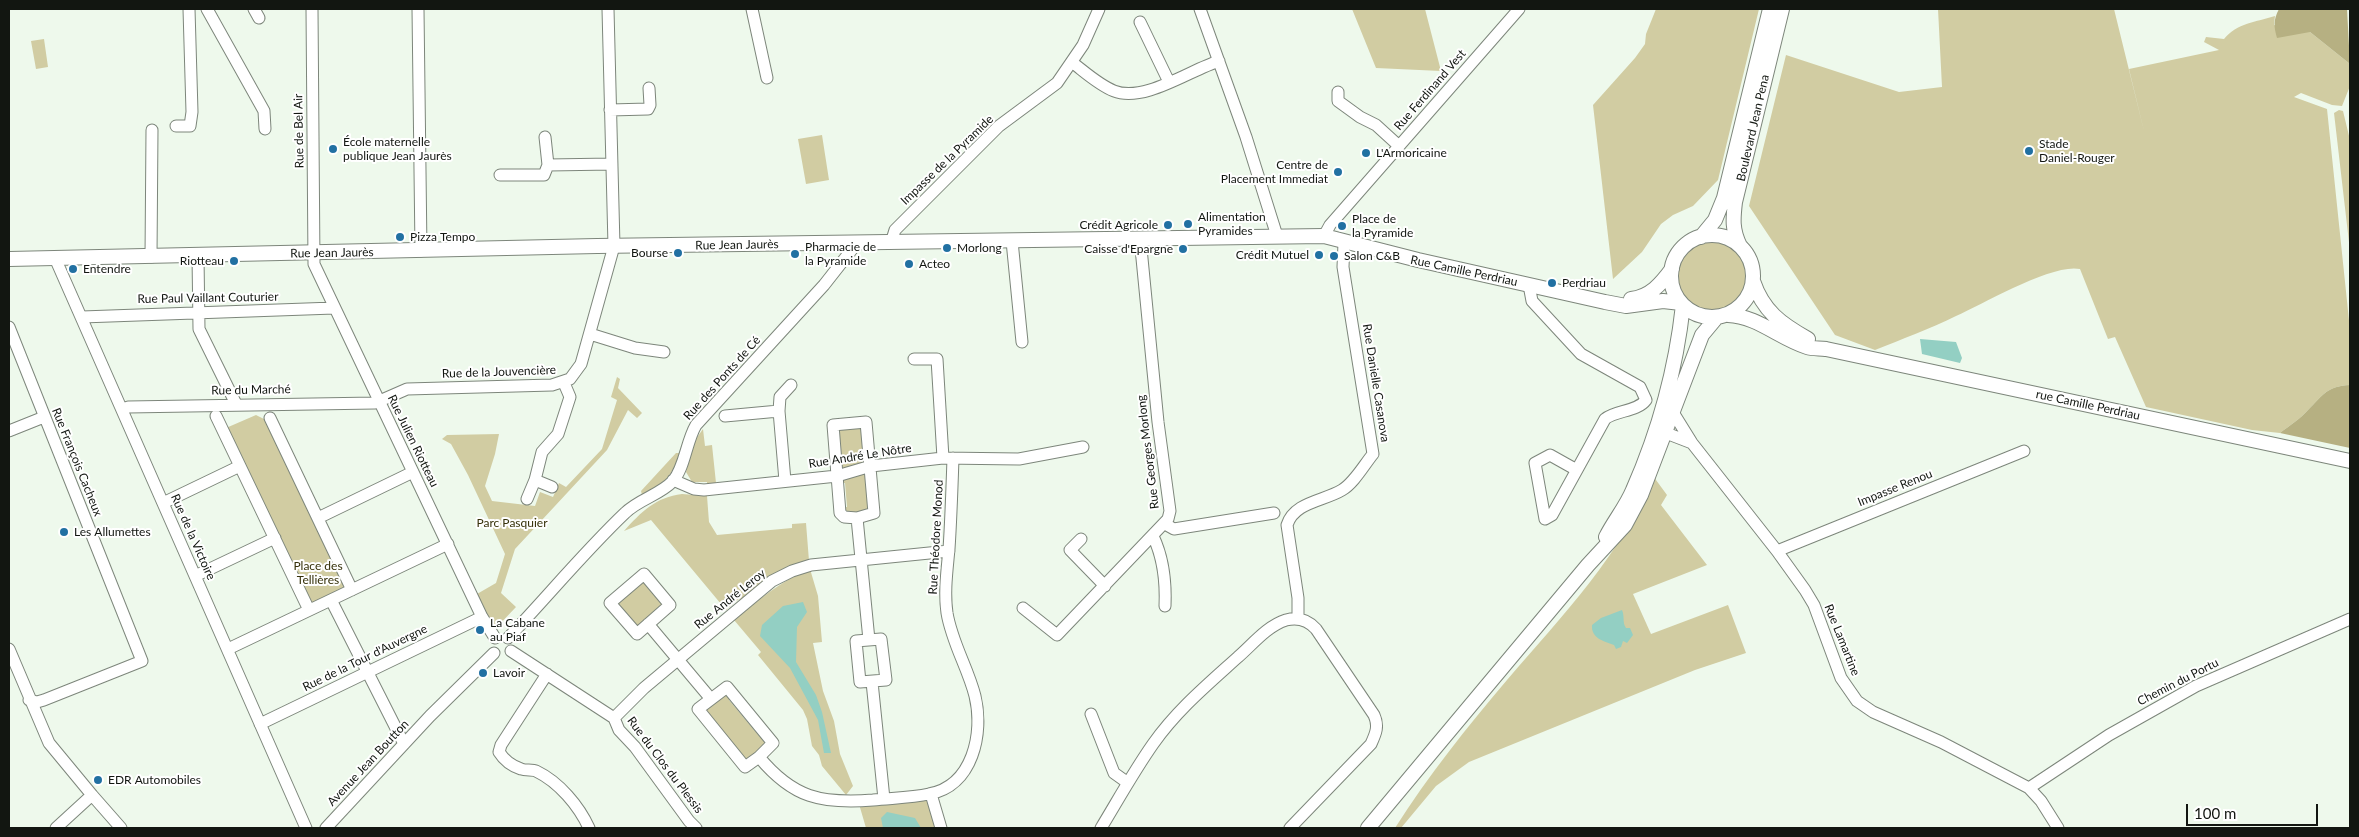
<!DOCTYPE html>
<html>
<head>
<meta charset="utf-8">
<style>
	body { margin:0 }
	#map { position:relative; width:2359px; height:837px; overflow:hidden; background:#eef9ec; font-family:Lato,sans-serif }
	canvas { display:block }
	.frame { position:absolute; inset:0; border:10px solid #121611; pointer-events:none }
	.scale { position:absolute; left:2186px; top:804px; width:132px; height:22px; box-sizing:border-box; border:2px solid #121611; border-top:0; padding-left:6px; font-size:15px; line-height:18px; white-space:nowrap; color:#121611; -webkit-text-stroke:4px #fff; paint-order:stroke }
</style>
</head>
<body>
<div id="map">
<canvas width="2359" height="837"></canvas>
<div class="frame"></div>
<div class="scale">100 m</div>
</div>
<script>
const g = document.querySelector('canvas').getContext('2d');
g.lineJoin = 'round';
function paint(path, color) { g.fillStyle = color; g.fill(path, 'evenodd'); }
function trace(path, color, width, dash) { g.strokeStyle = color; g.lineWidth = width; g.lineCap = dash ? 'butt' : 'round'; g.setLineDash(dash || []); g.stroke(path); }
function drawText(font, color, halo, rows, align = 'center') {
  g.font = font + ' Lato,sans-serif'; g.lineWidth = 4; g.setLineDash([]); g.textBaseline = 'middle'; g.strokeStyle = halo; g.fillStyle = color; for (const [text, x, y, turn = 0] of rows) {
    g.save(); g.translate(x, y); g.rotate((+turn || 0) * Math.PI / 180); g.textAlign = isNaN(turn) ? turn : align; if (halo) g.strokeText(text, 0, 0); g.fillText(text, 0, 0); g.restore();
  }
}
paint(new Path2D(`
	M1352 9H1425L1441 71 1376 68Z
	M1656 9H1759L1718 180 1693 206 1673 215 1661 224 1642 252 1613 279 1593 105 1635 58 1645 44 1646 34Z
	M1938 9H2114L2145 135 2129 69 2219 50 2204 42 2206 37 2224 39C2237 23 2256 22 2275 16L2274 25 2310 32 2350 64V86L2342 106 2332 105 2301 93 2294 97 2327 109 2350 330V385C2327 386 2323 395 2308 410 2300 419 2289 426 2280 433L2252 430 2146 407 2115 337 2108 339 2080 269C2053 263 1983 304 1956 316 1930 329 1902 339 1875 350L1835 335 1749 206 1786 55 1899 92 1942 87Z
	M44 39 48 67 36 69 31 41Z
	M2339 110 2343 111 2350 140V251L2334 113Z
	M822 135 829 180 806 184 798 139Z
	M1677 276a35 35 0 1 1 70 0a35 35 0 1 1-70 0Z
	M617 377 620 379 618 388 642 413 637 418 628 410 607 450 515 549 501 593 516 607 496 628 493 626 477 594 496 583 505 554 468 475 451 444 442 439 447 435 499 434 495 454 485 486 492 501 535 506 540 492 553 497 559 483 566 487 602 449 617 400 611 397Z
	M256 415 266 420 347 588 310 604 226 428Z
	M863 426 866 463 843 468 839 465 836 429Z
	M703 429 705 446 712 445 716 483 707 484V482H692L686 472 693 443Z
	M676 453H680C671 478 665 483 642 495L641 491Z
	M861 474H868L871 509 862 512 849 513 843 507H847L845 483H841L842 479Z
	M1654 474 1656 480 1667 495 1661 505 1707 565 1633 594 1651 634 1728 605 1746 653 1695 670 1469 762 1436 786 1401 828H1395C1428 776 1467 727 1507 680 1562 616 1623 553 1654 474Z
	M682 494 707 496 709 522 717 535 792 528V524L806 523 809 561 741 601 739 599 726 610 651 520 624 531C641 512 656 497 682 494Z
	M810 569 818 596 822 642 813 643 823 691 834 721 840 754 853 786 846 795 822 766 819 755 812 746 807 719 803 710 758 655 761 652 734 620C759 600 780 581 810 569Z
	M644 580V583L664 604 636 627 619 604 616 606V600Z
	M724 693 732 698 729 700 760 737 763 735 765 746 746 761 704 708Z
	M925 798 930 802 937 828H866L859 804Z`), '#d1cca2');
paint(new Path2D(`
	M2279 9H2347L2350 64 2310 32 2277 38C2274 27 2273 20 2279 9Z
	M2350 385V448L2280 433C2289 426 2300 419 2308 410 2323 395 2327 386 2350 385Z`), '#b6b082');
paint(new Path2D(`
	M1920 339 1956 342 1962 358 1960 363 1922 354Z
	M803 602 807 612 797 627 796 662 816 695 822 712 831 753H824L818 720 790 668 760 636 762 625 783 606Z
	M1622 610C1625 617 1622 622 1626 628H1630L1633 635 1627 643 1623 641 1621 647 1616 649 1614 645C1603 641 1591 638 1592 625L1601 618Z
	M887 812 915 818 921 828H883L881 818Z`), '#93cfc3');
const minor = new Path2D(`
	M207 9 264 111 265 129
	M254 9 259 18
	M312 9 314 264 482 617 495 638
	M418 9 421 251
	M752 9 767 78
	M1200 9 1246 137 1277 236
	M1140 22 1169 82
	M1073 63C1086 73 1099 85 1114 91 1144 103 1190 70 1219 61
	M1338 92V101L1360 117 1376 125 1399 146
	M610 110 648 109 650 105 649 88
	M176 126H190L192 112 189 9
	M545 137 548 165 612 164
	M500 175H544L548 165
	M1324 236 1330 225 1519 9
	M1012 241 1022 342
	M891 243 895 230 999 126 1057 83 1083 45 1099 9
	M198 256 199 329 236 404
	M151 257 152 130
	M55 258 306 828
	M1529 285 1532 301 1581 354 1640 387 1646 400C1637 412 1616 410 1605 419L1552 515 1545 519 1535 463 1550 455 1575 469
	M82 317 334 308
	M9 327 142 661 44 700 37 702 29 700
	M590 334 635 348 664 352
	M914 359H937L943 458
	M123 409 128 407 375 403 407 389 552 385 570 379 581 364 614 246 608 9
	M779 411 780 397 791 385
	M1674 414 1692 443 1777 551 1805 590 1814 605 1841 678 1857 701 1873 712 1941 742 2029 788 2041 801 2058 828
	M216 416 309 610
	M725 416 779 411 785 481
	M270 418 352 590
	M866 422 874 513 857 518 844 517 840 513 833 425Z
	M1663 426 1666 433 1692 443
	M9 431 44 417
	M673 480 694 489 704 490 837 476 871 466 943 458 1019 459 1083 447
	M552 487 535 480 542 452 558 434 570 397 564 383
	M527 499 535 480
	M163 503 240 466
	M318 518 413 472
	M857 518 869 640
	M1165 524 1174 529 1274 513
	M1153 536C1163 557 1166 583 1165 606
	M1081 539 1070 550 1105 586
	M1777 551 2024 451
	M644 574 670 605 637 634 610 603Z
	M195 576 275 538
	M331 600 404 744
	M1023 608 1057 635 1168 519 1170 511 1158 422 1140 238
	M1298 618V598L1287 525C1294 502 1324 501 1342 490 1354 483 1364 465 1373 454L1343 267 1344 243
	M648 624 711 699
	M508 638C547 597 585 551 625 513 639 499 660 495 673 481 685 467 686 442 696 425L824 285 857 243
	M881 639 886 680 860 682 856 641Z
	M9 649 49 743 92 795
	M228 649 448 544
	M511 651 614 718 619 730 635 747 689 821 696 828
	M547 674 501 745 499 752C504 760 512 766 521 769 526 771 532 769 536 771 559 782 579 806 589 828
	M872 682 884 799
	M727 687 773 743 759 757 745 767 698 709Z
	M1091 714 1114 773 1128 783
	M614 718 644 688 772 581 792 571 811 565 949 551
	M260 724 482 617
	M759 757C793 798 821 804 873 800 891 798 911 798 929 794 973 786 984 733 975 696 968 668 952 643 947 613 944 592 947 571 949 549 951 519 952 488 953 458
	M2029 788 2109 735 2196 686 2350 619
	M931 794 941 828
	M56 828 92 795 121 828
	M326 828 430 716 494 653
	M1101 828C1118 800 1134 771 1153 744 1177 710 1207 685 1238 657 1252 645 1267 626 1286 620 1298 617 1308 620 1316 629L1374 715C1379 726 1376 733 1371 744L1290 828`);
const major = new Path2D(`
	M1671 276a41 41 0 1 1 82 0a41 41 0 1 1-82 0Z
	M1701 237 1715 220 1724 198 1770 9
	M1740 246C1732 230 1733 219 1735 202L1782 9
	M9 259 597 246 1324 236 1418 260 1605 302 1626 306 1663 301 1681 303
	M1753 281C1763 311 1781 324 1808 339
	M1631 299C1650 297 1661 284 1672 269
	M1728 315C1757 316 1779 338 1807 347 1813 349 1820 348 1826 349L2350 461
	M1606 537C1614 521 1626 507 1633 490 1659 431 1676 369 1683 305
	M1368 828 1588 565 1625 525 1641 495 1702 335 1717 317`);
trace(minor, '#7d867b', 13);
trace(major, '#7d867b', 16);
trace(minor, '#fff', 11);
trace(major, '#fff', 14);
for (const [x, y, r, color] of [
	[333,149,5,"#2170a2"],
	[2029,151,5,"#2170a2"],
	[1366,153,5,"#2170a2"],
	[1338,172,5,"#2170a2"],
	[1188,224,5,"#2170a2"],
	[1168,225,5,"#2170a2"],
	[1342,226,5,"#2170a2"],
	[400,237,5,"#2170a2"],
	[947,248,5,"#2170a2"],
	[1183,249,5,"#2170a2"],
	[678,253,5,"#2170a2"],
	[795,254,5,"#2170a2"],
	[1319,255,5,"#2170a2"],
	[1334,256,5,"#2170a2"],
	[234,261,5,"#2170a2"],
	[909,264,5,"#2170a2"],
	[73,269,5,"#2170a2"],
	[1552,283,5,"#2170a2"],
	[64,532,5,"#2170a2"],
	[480,630,5,"#2170a2"],
	[483,673,5,"#2170a2"],
	[98,780,5,"#2170a2"]
]) { const dot = new Path2D(); dot.arc(x, y, r, 0, 2 * Math.PI); g.fillStyle = color; g.fill(dot); trace(dot, '#fff', 2); }
drawText('12px', '#121611', '#fff', [
	["Rue Ferdinand Vest",1430,90,-49],
	["Boulevard Jean Pena",1753,128,-77],
	["Rue de Bel Air",299,131,-91],
	["Impasse de la Pyramide",947,160,-44],
	["Rue Jean Jaurès",737,245,-1],
	["Rue Jean Jaurès",332,253,-1],
	["Rue Camille Perdriau",1464,271,12],
	["Rue Paul Vaillant Couturier",208,298,-1],
	["Rue de la Jouvencière",499,372,-2],
	["Rue des Ponts de Cé",722,378,-48],
	["Rue Danielle Casanova",1376,383,81],
	["Rue du Marché",251,390,-1],
	["rue Camille Perdriau",2088,405,12],
	["Rue Julien Riotteau",413,441,64],
	["Rue Georges Morlong",1148,452,-97],
	["Rue André Le Nôtre",860,456,-9],
	["Rue François Cacheux",77,462,68],
	["Impasse Renou",1895,488,-22],
	["Rue de la Victoire",193,537,66],
	["Rue Théodore Monod",936,537,-87],
	["Rue André Leroy",730,599,-39],
	["Rue Lamartine",1842,640,68],
	["Rue de la Tour d'Auvergne",365,658,-26],
	["Chemin du Portu",2178,682,-27],
	["Avenue Jean Boutton",368,763,-47],
	["Rue du Clos du Plessis",665,765,53]
]);
drawText('12px', '#121611', '#fff', [
	["École maternelle",343,142],
	["publique Jean Jaurès",343,156],
	["Stade",2039,144],
	["Daniel-Rouger",2039,158],
	["L'Armoricaine",1376,153],
	["Centre de",1328,165,"right"],
	["Placement Immediat",1328,179,"right"],
	["Alimentation",1198,217],
	["Pyramides",1198,231],
	["Place de",1352,219],
	["la Pyramide",1352,233],
	["Crédit Agricole",1158,225,"right"],
	["Pizza Tempo",410,237],
	["Pharmacie de",805,247],
	["la Pyramide",805,261],
	["Morlong",957,248],
	["Caisse d'Epargne",1173,249,"right"],
	["Bourse",668,253,"right"],
	["Crédit Mutuel",1309,255,"right"],
	["Salon C&B",1344,256],
	["Riotteau",224,261,"right"],
	["Acteo",919,264],
	["Entendre",83,269],
	["Perdriau",1562,283],
	["Les Allumettes",74,532],
	["La Cabane",490,623],
	["au Piaf",490,637],
	["Lavoir",493,673],
	["EDR Automobiles",108,780]
], 'left');
drawText('12px', '#36310a', '#fff', [
	["Parc Pasquier",512,523],
	["Place des",318,566],
	["Tellières",318,580]
]);
</script>
</body>
</html>
